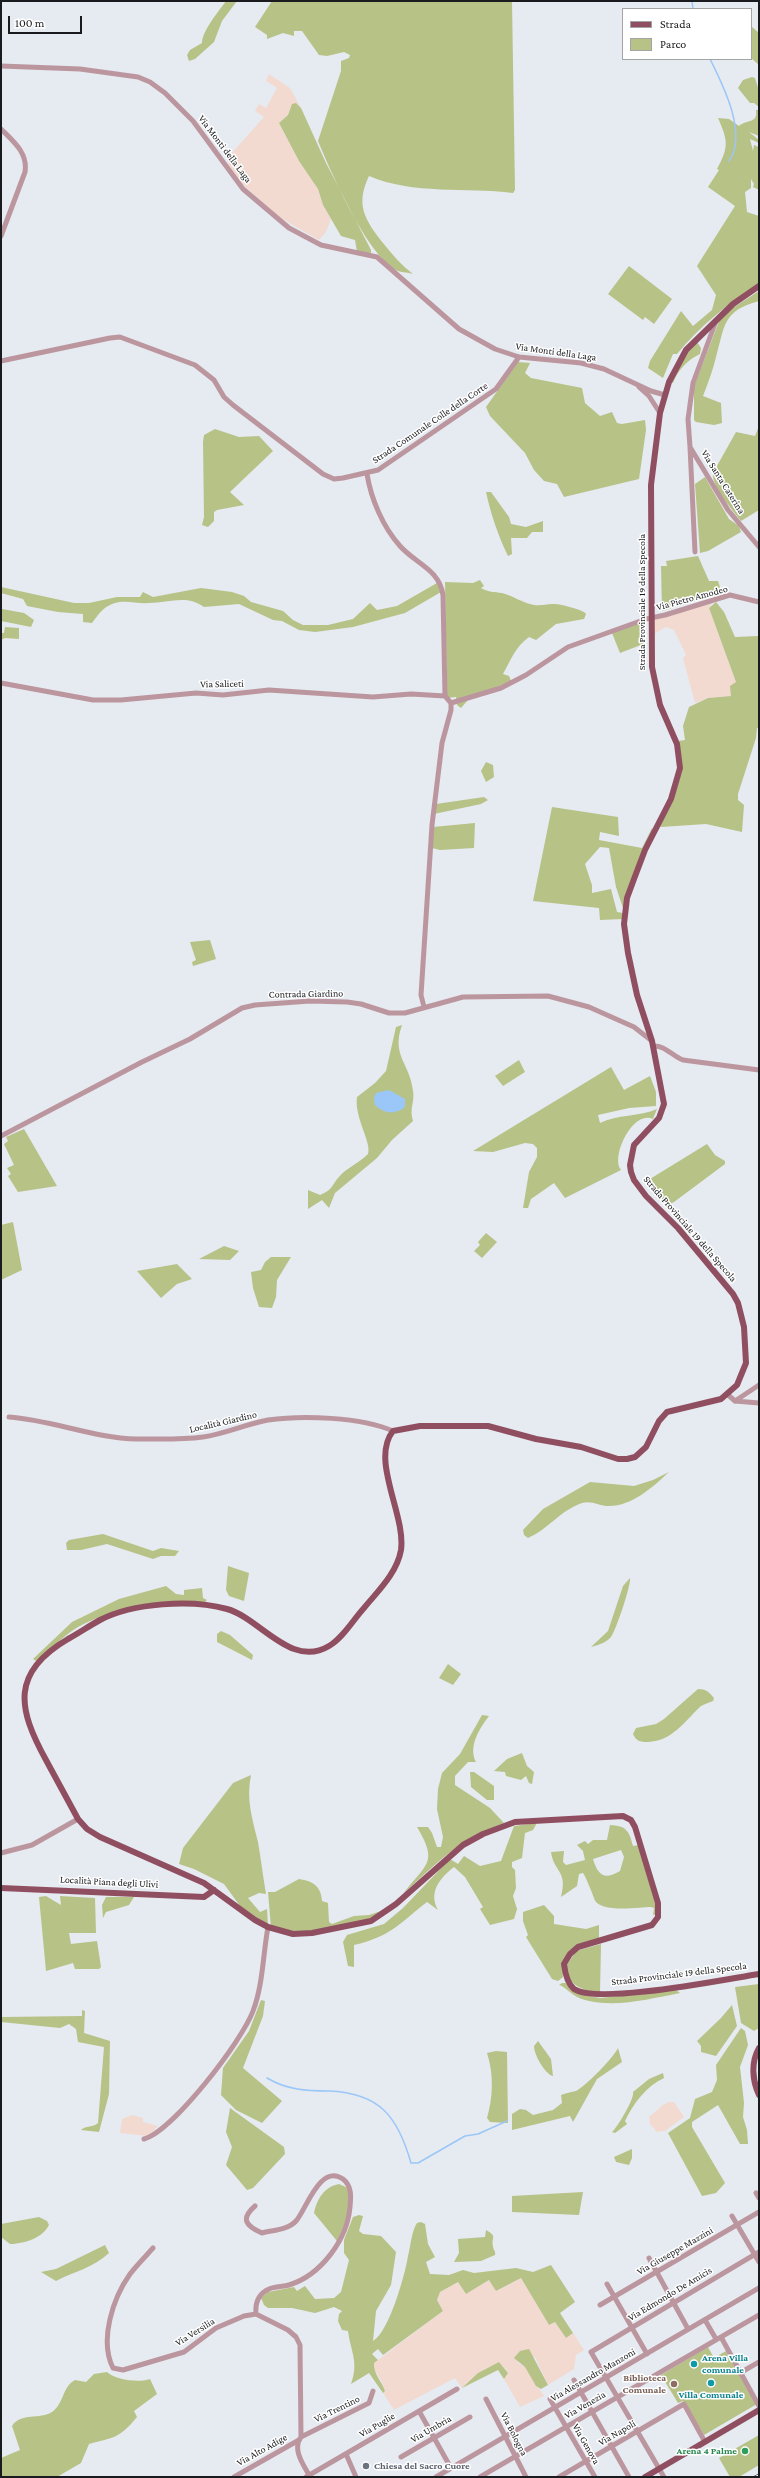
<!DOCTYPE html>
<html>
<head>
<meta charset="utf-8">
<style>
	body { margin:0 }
	#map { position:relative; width:760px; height:2478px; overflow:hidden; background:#e6eaf1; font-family:"Crimson Pro",serif }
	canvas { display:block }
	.frame { position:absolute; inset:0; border:2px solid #1a1b1e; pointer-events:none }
	.legend { position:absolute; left:622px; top:8px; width:130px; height:52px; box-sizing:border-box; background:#fff; border:1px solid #a3a4a5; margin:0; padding:5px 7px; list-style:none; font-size:12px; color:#1a1b1e }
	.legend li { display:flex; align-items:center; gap:8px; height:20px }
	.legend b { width:20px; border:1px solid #a3a4a5 }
	.scale { position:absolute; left:8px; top:16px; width:74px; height:18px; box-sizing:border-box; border:2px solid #1a1b1e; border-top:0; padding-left:5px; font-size:12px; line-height:14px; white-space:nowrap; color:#1a1b1e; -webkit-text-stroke:3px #fff; paint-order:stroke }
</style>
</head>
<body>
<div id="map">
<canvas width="760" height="2478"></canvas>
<div class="frame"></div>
<ul class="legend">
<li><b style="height:5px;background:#904f61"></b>Strada</li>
<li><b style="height:11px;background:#b7c286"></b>Parco</li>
</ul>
<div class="scale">100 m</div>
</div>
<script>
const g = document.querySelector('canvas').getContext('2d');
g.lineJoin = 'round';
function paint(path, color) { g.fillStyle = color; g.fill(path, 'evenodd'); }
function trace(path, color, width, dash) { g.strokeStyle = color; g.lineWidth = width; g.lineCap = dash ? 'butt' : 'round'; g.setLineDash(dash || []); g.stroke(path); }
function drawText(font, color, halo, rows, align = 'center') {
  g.font = font + ' "Crimson Pro",serif'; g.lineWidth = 3; g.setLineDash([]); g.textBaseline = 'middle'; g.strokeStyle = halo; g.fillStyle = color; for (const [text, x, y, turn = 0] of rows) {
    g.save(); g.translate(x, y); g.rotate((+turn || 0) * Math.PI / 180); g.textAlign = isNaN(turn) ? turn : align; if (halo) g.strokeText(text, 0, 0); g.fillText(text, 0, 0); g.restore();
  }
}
paint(new Path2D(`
	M269 74 290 88 301 108 296 103 290 108 288 115 279 123 299 161 318 189 323 205 331 219 326 232 319 240 277 216 240 182 228 165 230 155 264 117 255 111 259 104 266 108 277 88 266 81Z
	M712 603 709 608 736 682 731 696 708 698 695 703 683 658 686 655 674 630 666 627 654 634 655 619Z
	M669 2102H674L684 2117 665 2131 657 2132 650 2124 649 2117 663 2105Z
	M132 2115 143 2118V2122L158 2126 148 2136 120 2133 122 2119Z
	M521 2278 549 2325 555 2322 566 2338 573 2333 584 2350 576 2355 574 2369 548 2385 535 2357 517 2362 525 2367 544 2396 520 2407 504 2379 508 2372 499 2362 478 2373 462 2388 455 2378 394 2410 383 2393 385 2391 382 2382 374 2369V2363L443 2311 437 2300 440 2292 458 2282 466 2294 490 2280 497 2291Z`), '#f3dad1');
paint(new Path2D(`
	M226 1H237L222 21 214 42 195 59 189 61 187 55 190 50 202 43C202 31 219 11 226 1Z
	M272 1H512L515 190 513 193C466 187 413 195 369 176 355 205 365 220 383 243 394 256 400 264 413 274 408 272 403 273 398 271 368 258 331 172 318 141L341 71V61L349 58 350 55 344 52 327 56 319 55 302 31H294V36L283 33 267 39V35L255 27Z
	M751 26 759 33V65L751 58Z
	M752 77 755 78 759 91V107L754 103H750L738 88 743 80Z
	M296 103 301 108 326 163 371 250V254L357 252 355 240 341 236 323 205 318 189 299 161 279 123 288 115 292 104Z
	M756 110H759V136L749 132 759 140V143L750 139 753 151 754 145 759 147V190L753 187 754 184 751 179V188L745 192 747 212 759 216V284C728 303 700 326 677 354H673L663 378 648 368 650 361 681 311 693 326 712 310 716 295 697 266 735 206 708 187 719 170 717 169C729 147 728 141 718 118L729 119 739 126C747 119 758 124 756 110Z
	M629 266 672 299 654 324 645 317 643 320 608 294Z
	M759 291V301C722 311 725 326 716 357 713 370 708 383 703 396L721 403 722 423 714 425 696 422 694 420V386L720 319 728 311Z
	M697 342 701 348 700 354C687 360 678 370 673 383L671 382 685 355Z
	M518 362 530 363 525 373 531 378 582 388 585 403 600 416 612 412 617 423 622 424 645 420 646 430 639 479 564 497 557 484 544 481 534 470 525 453 490 416 486 407Z
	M759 426V510L741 521C733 511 711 485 713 473L736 432 755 436Z
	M215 429 239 437 259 436 273 451 230 492 244 505 217 510 214 512V521L208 527 202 525 204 517 203 442 204 435Z
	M705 477 729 519 739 526 741 532 708 551 700 553 695 484Z
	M486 492H491L509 517 511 524 526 527 543 521V532H532L527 538H511L512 554 508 556C498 535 491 515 486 492Z
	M698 556 709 581H718L722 593 662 611 661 566H667L666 561Z
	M480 580 484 586 481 588C487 592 495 592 502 593 513 596 523 603 534 605 542 606 546 604 552 604 558 603 585 610 586 614L584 619 556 624 536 640 529 637C515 647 511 660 503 674L509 676 511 681 468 700 461 708 457 705 456 697 447 698 445 582 473 583Z
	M437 583 441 592 405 613 353 627 315 632 299 630 282 621 273 620 239 604 204 607C187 594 168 603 149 603 136 604 124 599 112 604 102 608 98 615 92 623L83 622V614L58 612 27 606 23 599 1 593V587L74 603H89L117 597H140L143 592 153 597 201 588 232 592 244 596 251 602 283 611 293 620 303 625H328L353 619 370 603 377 610 397 606Z
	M716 602 724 612 735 637 759 636V728H757L756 738 738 794V800L744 805 742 832 706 824 661 827 659 824 682 764 678 741 685 740 683 726 689 707 708 698 731 696 730 686 736 682 709 608Z
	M2 609 24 613 34 620 31 627 1 621Z
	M643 622 646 643 620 653 612 633Z
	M5 627 19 628V639L5 638 1 640V633H4Z
	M486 762 493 765 494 777 486 782 481 771Z
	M484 797 488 800 481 804 434 814 436 804Z
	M552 807 618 817 619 836 600 832 599 840 642 848 652 828 653 831 623 908 616 887 609 848 600 847 585 864 592 885V893L611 889 617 912 623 913V919L600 920 599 908 533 901Z
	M475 823 474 848 440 850 432 848 433 827Z
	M210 940 216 959 193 966 192 962 196 960 190 942Z
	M402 1025C391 1056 410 1063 413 1091 415 1102 409 1108 413 1121L392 1140 377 1158 335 1193 329 1208 322 1200 308 1209V1190L320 1195C332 1190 331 1187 338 1178 346 1168 359 1163 368 1154 372 1142 354 1118 357 1097L375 1083 386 1071 396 1027Z
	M519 1060 525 1072 503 1086 495 1076Z
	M611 1067 624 1090 650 1076 656 1092V1106L629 1108 598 1115 600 1123C617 1114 640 1117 657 1109L653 1119C633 1109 610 1157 621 1170L565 1198 554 1183 531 1199 528 1208H523L529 1172 537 1157V1148L533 1144 525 1143 493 1152 473 1151Z
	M24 1129 57 1186 18 1192 8 1176 11 1174 7 1168 14 1165 4 1144 8 1141 6 1137Z
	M707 1144 715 1155 725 1161V1164L674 1202 668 1205 645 1182Z
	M13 1222 22 1270 1 1280V1225Z
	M486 1233 497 1242 482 1258 474 1251 480 1245 478 1242Z
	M224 1246 239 1251 230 1260 199 1259Z
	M271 1257H291L277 1280 276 1297 272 1308 259 1307 253 1288 251 1272 261 1270 265 1262Z
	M177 1264 192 1279 177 1284 161 1298 137 1271Z
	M669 1472C653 1487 632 1506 609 1506 600 1506 591 1500 582 1503 561 1510 547 1530 528 1538L524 1535 523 1530 543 1509 590 1482 634 1486 653 1480Z
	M103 1534 153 1551 161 1548 179 1551 175 1556H161L153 1559 107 1544 81 1550H67L66 1543 69 1540Z
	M228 1566 249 1573 244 1601 229 1596 226 1590Z
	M630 1578C631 1586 616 1630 611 1637 606 1643 598 1645 591 1647L608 1631 623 1586Z
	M166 1586 176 1594 184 1595V1590L202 1588 203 1598 207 1600 204 1603C165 1601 111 1608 78 1627 63 1636 50 1650 38 1662L33 1659 72 1622 119 1599Z
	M221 1631 230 1635 253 1655 252 1660 217 1642V1634Z
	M448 1664 461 1674 453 1685 439 1678Z
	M698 1689C706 1689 709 1692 714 1698L713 1701C709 1703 704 1704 701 1706 684 1722 672 1741 648 1742 640 1742 636 1741 633 1734L636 1728 656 1724 664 1719Z
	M482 1715 489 1716C479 1729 468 1747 476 1762H468L455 1776V1785L490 1808 504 1823C458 1840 438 1862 403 1894 426 1863 439 1864 417 1827H428L432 1833 437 1847H441L443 1837 437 1809 438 1789 442 1773 460 1754Z
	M522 1753 527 1766 534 1772 532 1784 529 1783 526 1776 521 1780 506 1776 505 1772 494 1771 507 1759Z
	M470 1772H474L494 1786V1800H487L471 1787Z
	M251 1775C246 1799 252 1818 258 1842 261 1859 263 1877 266 1894L259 1893 248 1898 260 1912 267 1909 268 1925 240 1906 224 1884 194 1869 179 1864 183 1848 233 1783Z
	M537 1823 533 1830 525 1833 522 1858 512 1862V1867L515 1870 516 1888 513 1896 517 1909 514 1919 490 1925 480 1909 483 1907 465 1877 454 1867C440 1878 428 1892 438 1910L427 1902C400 1923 390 1937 354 1945V1967L348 1966 343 1942 347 1935 384 1924 403 1908 450 1859 458 1864 464 1856 480 1866 501 1861 514 1826Z
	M610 1825C626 1826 629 1830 633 1846L639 1845 656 1901 657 1914 653 1915 654 1908 651 1907C640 1907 598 1914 594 1898 593 1895 585 1875 583 1873L579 1874 577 1886 561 1897C568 1870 554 1873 551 1852L564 1851 563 1862 566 1865 585 1860 583 1851 577 1845 585 1841 588 1844 593 1840H607ZM621 1850 624 1857 620 1871C605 1880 598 1876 593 1859Z
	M299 1879C313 1881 321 1886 322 1901L328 1903 329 1922 332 1924 354 1916 369 1915 387 1909C355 1931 309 1936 271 1928L268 1892H275Z
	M46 1896 61 1905 60 1896 95 1898 96 1933H69L71 1944 97 1941 101 1967 99 1969H75L73 1963 46 1971 39 1897Z
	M106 1897H134L129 1905 106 1912 103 1918 102 1905Z
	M544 1905 554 1916V1924L586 1929 599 1925V1939C575 1946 561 1948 563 1977L558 1981 552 1979 526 1937 528 1935 523 1921V1912Z
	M601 1944 600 1993C583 1990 566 1986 567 1965L576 1951Z
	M562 1983H566L575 1993 600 1998 676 1990 680 1993C649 1999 616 2008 585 2000 574 1998 565 1986 559 1985Z
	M759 1984V2028L754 2031 741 2023 735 1987Z
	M261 2000 265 2001 263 2016 243 2068 282 2101 262 2123 236 2110 221 2095 223 2068 249 2031Z
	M732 2005 737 2026 716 2056 701 2052V2046L697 2041 721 2018Z
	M82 2010 85 2011 84 2033 110 2041 109 2094 99 2132 81 2130C86 2125 93 2128 98 2123L104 2047 78 2042 76 2029 69 2024 60 2028 1 2022V2017L82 2016Z
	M741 2028 745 2031 748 2045 740 2067 744 2103 743 2117 747 2130 748 2144H740L718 2105 692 2122V2127L725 2183 716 2193 702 2196 668 2133 690 2118 695 2099 712 2092 717 2080 716 2065Z
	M538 2041 551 2059 553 2076C545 2074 534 2055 534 2046Z
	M618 2048 622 2062 597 2079 573 2122 570 2116 512 2130V2114L520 2109 526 2110 533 2115 553 2110 562 2103 561 2095C566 2093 571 2092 576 2091 585 2087 614 2057 618 2048Z
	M496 2051 507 2052 508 2123 490 2122 487 2118C493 2098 494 2074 487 2053Z
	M663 2073 664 2078C646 2086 633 2104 625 2121L627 2124 615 2133 612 2132C617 2128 635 2098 633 2092L649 2079Z
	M230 2108 284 2147 285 2154 253 2188 247 2190 226 2165 232 2147 226 2132Z
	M632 2149V2158L629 2165 616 2162 614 2157Z
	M339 2184 348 2188C352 2205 345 2226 337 2241L314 2213C317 2199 324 2187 339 2184Z
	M583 2192 579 2215 512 2212V2196Z
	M359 2215 363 2216 359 2231 363 2234 381 2236 396 2252 391 2285 376 2311 373 2341C389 2332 405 2275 408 2256 411 2245 411 2233 417 2223L421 2222 425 2224 428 2244 435 2257 426 2262 430 2274 449 2275 463 2270 474 2273 516 2268 533 2272 551 2265 575 2302 560 2313 573 2333 566 2338 555 2322 549 2325 521 2278 496 2291 489 2280 466 2294 458 2282 440 2292 437 2300 443 2311 383 2355 378 2349 372 2354 378 2360 374 2363C373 2374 382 2381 385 2391L383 2393 369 2373 351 2384C359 2362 351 2353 348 2331L342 2330 338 2321 339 2314 342 2311 334 2307 315 2313 292 2308H268L264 2305 261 2298 268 2292 294 2287 297 2291 305 2286 315 2299 334 2298 341 2292 349 2260 344 2253V2240L353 2217Z
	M39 2217 47 2221 49 2225C43 2238 23 2244 10 2244L1 2237V2224Z
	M486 2230C498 2237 491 2237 493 2246 493 2250 496 2251 495 2255L481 2261 454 2262 459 2253 458 2239 485 2237Z
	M105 2245 109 2253C93 2268 75 2271 56 2281L41 2272 56 2269Z
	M708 2347 714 2358 726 2351 757 2404 704 2435 683 2401 678 2403 661 2375Z
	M529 2349 548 2385 541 2389 536 2386 525 2367 514 2358 520 2351Z
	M499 2362 508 2373 504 2379 498 2370 462 2388 478 2373Z
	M107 2372C115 2380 140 2383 150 2379L157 2394 134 2411 137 2417C119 2439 114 2437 89 2444L81 2463 57 2477H1V2458L20 2450 12 2426C21 2412 40 2420 52 2412 64 2404 62 2387 75 2380L86 2382 94 2374Z
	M759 2435V2465L739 2477H730L719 2458Z`), '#b7c286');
paint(new Path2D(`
	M389 1090 405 1099V1107C395 1115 384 1114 375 1105L374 1098 376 1093Z`), '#9bc7f8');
trace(new Path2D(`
	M692 1 693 9
	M710 59C723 85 748 134 729 161
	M267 2078C287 2090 307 2091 329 2091 380 2093 398 2117 411 2163H418L465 2136 478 2134 507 2121`), '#9bc7f8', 1.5);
trace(new Path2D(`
	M1 66 80 69 138 77 150 82 165 93 193 121 243 189 289 228 321 245 377 257 459 329 495 349 519 357 581 363 604 369 651 391 665 395
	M1 129C14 142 28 153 25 172L1 236
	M716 321 693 383 688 419 690 447 728 510 759 547
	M1 361 110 338 120 337 195 365 214 380 224 397 233 405 323 474 334 479 343 478 378 470 496 389 519 357
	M639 387 649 396 660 413
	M690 447 695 552
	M367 474C371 499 383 527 400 546 416 564 439 569 443 595L445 696 451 703V710L442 743 432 825 421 995 424 1007
	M1 683 93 700H121L196 693 223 695 269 690 373 697 411 694 445 696
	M451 703 501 688 526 675 568 647 646 619 665 615 730 595 759 602
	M653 1046C665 1045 672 1056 683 1060L759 1070
	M1 1136 142 1062 190 1039 242 1008 255 1005 310 1001 347 1002 361 1004 389 1013H405L463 997 548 996 589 1007 634 1027 652 1041
	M727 1394 735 1401 759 1403
	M735 1401 759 1385
	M9 1417C52 1420 93 1438 137 1439 159 1439 181 1440 203 1437 225 1434 246 1424 268 1420 302 1415 361 1417 393 1431
	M1 1853 32 1845 78 1819
	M144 2139C173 2131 242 2041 253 2011 263 1985 263 1954 268 1927
	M756 2193 759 2198
	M255 2206C240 2219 246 2226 262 2233 273 2230 288 2230 296 2221 306 2210 320 2163 343 2179 352 2186 351 2197 350 2207 347 2240 321 2275 289 2285 283 2287 275 2286 269 2289 258 2294 255 2303 256 2314
	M732 2216 759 2262
	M153 2248C146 2256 137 2265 130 2274 113 2298 99 2340 113 2368L123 2370 184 2352 216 2328 244 2316 256 2314 288 2330 296 2337 300 2345 301 2437C292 2449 303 2464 309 2475
	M649 2258 688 2329
	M607 2284 647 2354
	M600 2305 759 2212
	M705 2320 716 2339
	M721 2337 759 2406
	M740 2373 759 2362
	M574 2380 629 2477
	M486 2399 526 2477
	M550 2399 595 2477
	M419 2411 451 2468
	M301 2437 369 2403 373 2391
	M346 2454 356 2477
	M401 2457 470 2417
	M234 2477 299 2440
	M306 2477 457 2389
	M436 2477 759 2288
	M480 2477 759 2315
	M559 2477 684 2404 705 2442
	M664 2477 591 2352 759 2252`), '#bc969f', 5);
trace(new Path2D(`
	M759 286 733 304 686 350 669 382 660 413 651 485 652 667 660 705 677 744 680 768 671 799 645 850 634 879 627 898 624 924 628 953 637 995 652 1041 664 1104 659 1118 634 1145 630 1165 631 1172 634 1180 646 1196 678 1228 733 1294 738 1303 744 1327 746 1363 737 1385 721 1399 667 1412 659 1421 646 1447 635 1457 627 1459H618L581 1447 536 1439 488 1426H420L393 1431C370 1460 406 1515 401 1550 397 1573 378 1591 364 1608 353 1620 343 1638 329 1646 291 1669 260 1618 227 1609 191 1599 133 1603 100 1620 89 1626 79 1633 68 1639 10 1673 18 1709 46 1760 57 1780 67 1799 78 1819L87 1829 100 1837 204 1883 255 1920 268 1927 293 1934 312 1933 371 1921 396 1904 463 1845 483 1834 515 1822 623 1816 631 1820 635 1827 658 1903V1917L652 1925 578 1947 570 1954 564 1964C565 1973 567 1983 574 1989 598 2005 726 1979 759 1974
	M1 1888 204 1897 214 1890
	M759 2048C751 2062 752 2080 759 2095
	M645 2477 759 2410`), '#904f61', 6);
const rail = new Path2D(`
	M755 2477 759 2475`);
trace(rail, '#393b3e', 3);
trace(rail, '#fff', 1.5, [4.5]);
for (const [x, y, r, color] of [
	[694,2364,4,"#0f9aa8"],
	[711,2383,4,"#0f9aa8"],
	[674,2384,4,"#8d6e63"],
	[745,2451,4,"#2e9e5b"],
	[366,2466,4,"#6b7280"]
]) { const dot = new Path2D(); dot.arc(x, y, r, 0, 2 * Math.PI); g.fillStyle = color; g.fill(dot); trace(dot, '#fff', 1.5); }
drawText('10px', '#1a1b1e', '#fff', [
	["Via Monti della Laga",225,149,53],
	["Via Monti della Laga",556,352,8],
	["Strada Comunale Colle della Corte",430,423,-34],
	["Via Santa Caterina",723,482,58],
	["Via Pietro Amodeo",692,598,-15],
	["Strada Provinciale 19 della Specola",642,602,-90],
	["Via Saliceti",222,684,-1],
	["Contrada Giardino",306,994,-1],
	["Strada Provinciale 19 della Specola",690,1229,49],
	["Località Giardino",223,1422,-13],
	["Località Piana degli Ulivi",109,1882,3],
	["Strada Provinciale 19 della Specola",679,1974,-7],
	["Via Giuseppe Mazzini",675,2251,-30],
	["Via Edmondo De Amicis",670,2294,-31],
	["Via Versilia",195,2332,-32],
	["Via Alessandro Manzoni",593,2375,-30],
	["Via Venezia",585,2405,-30],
	["Via Trentino",337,2409,-26],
	["Via Puglie",377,2425,-30],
	["Via Umbria",431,2429,-30],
	["Via Napoli",617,2433,-30],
	["Via Bologna",514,2434,63],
	["Via Genova",586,2444,60],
	["Via Alto Adige",262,2450,-29]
]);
drawText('bold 10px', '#0d838f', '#fff', [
	["Arena Villa",702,2358],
	["comunale",702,2370],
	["Villa Comunale",711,2395,"center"]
], 'left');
drawText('bold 10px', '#785e54', '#fff', [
	["Biblioteca",666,2378],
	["Comunale",666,2390]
], 'right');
drawText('bold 10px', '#27864d', '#fff', [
	["Arena 4 Palme",737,2451]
], 'right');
drawText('bold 10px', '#5b616d', '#fff', [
	["Chiesa del Sacro Cuore",374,2466]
], 'left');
</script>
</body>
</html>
